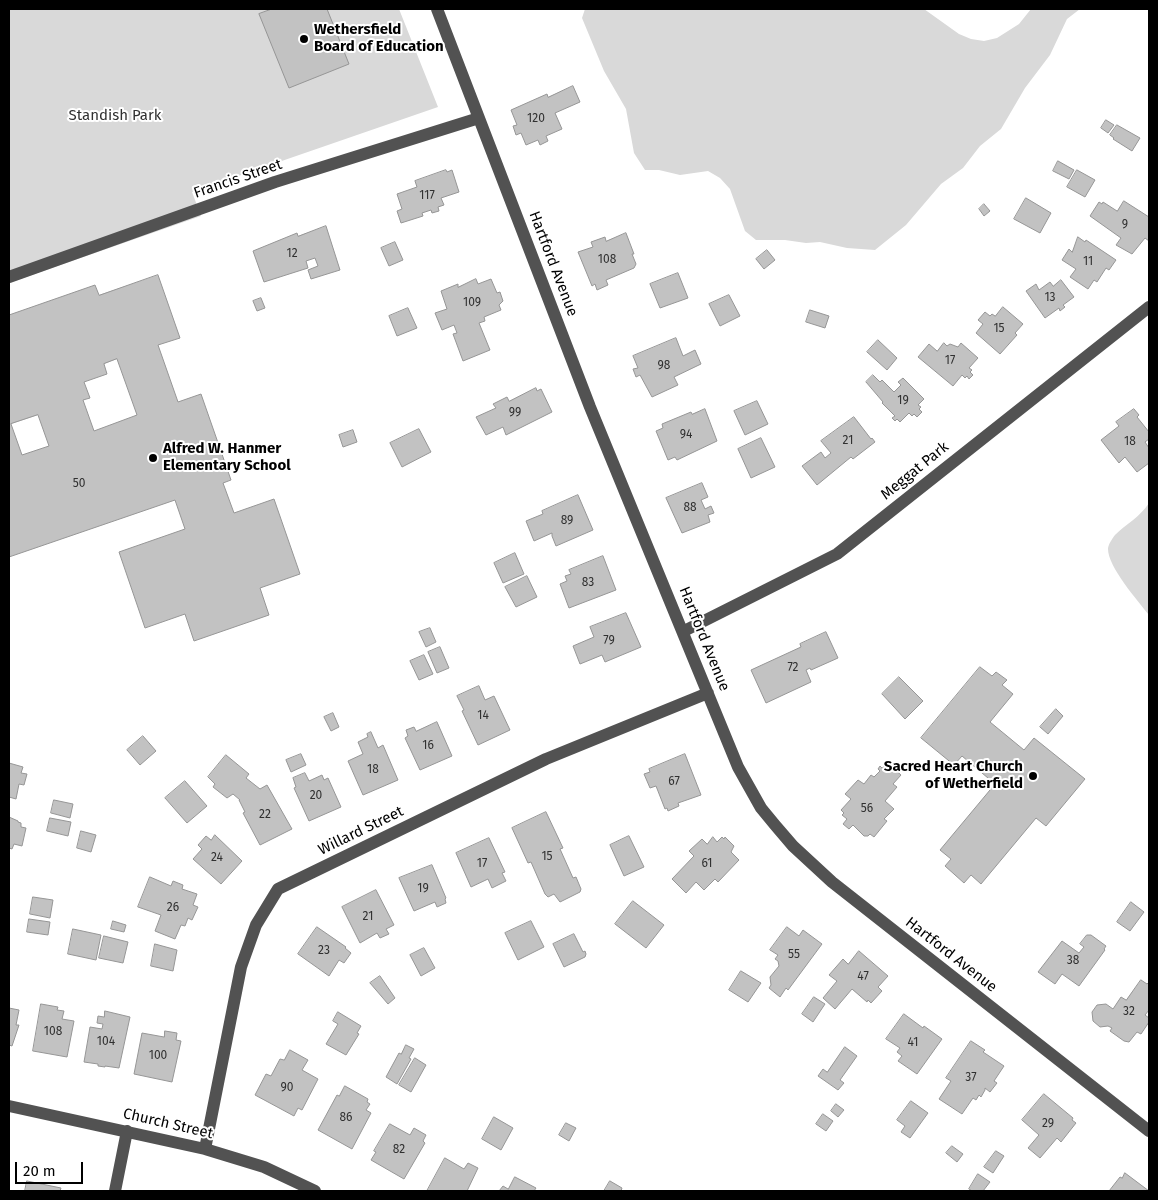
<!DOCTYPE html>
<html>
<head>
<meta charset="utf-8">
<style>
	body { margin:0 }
	#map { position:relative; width:1158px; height:1200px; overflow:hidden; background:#fff; font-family:"Fira Sans",sans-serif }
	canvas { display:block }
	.frame { position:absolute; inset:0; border:10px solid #000; pointer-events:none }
	.scale { position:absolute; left:15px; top:1162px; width:68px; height:22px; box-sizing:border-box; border:2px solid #000; border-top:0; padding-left:6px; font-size:15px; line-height:18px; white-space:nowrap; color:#000; -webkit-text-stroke:4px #fff; paint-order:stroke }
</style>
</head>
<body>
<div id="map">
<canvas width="1158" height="1200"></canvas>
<div class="frame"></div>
<div class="scale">20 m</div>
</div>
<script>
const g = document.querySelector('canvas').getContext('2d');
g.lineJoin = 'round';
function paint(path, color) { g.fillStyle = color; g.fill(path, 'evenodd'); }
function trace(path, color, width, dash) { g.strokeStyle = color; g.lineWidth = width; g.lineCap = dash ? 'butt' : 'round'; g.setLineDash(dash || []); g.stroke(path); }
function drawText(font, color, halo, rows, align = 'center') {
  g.font = font + ' "Fira Sans",sans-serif'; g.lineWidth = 4; g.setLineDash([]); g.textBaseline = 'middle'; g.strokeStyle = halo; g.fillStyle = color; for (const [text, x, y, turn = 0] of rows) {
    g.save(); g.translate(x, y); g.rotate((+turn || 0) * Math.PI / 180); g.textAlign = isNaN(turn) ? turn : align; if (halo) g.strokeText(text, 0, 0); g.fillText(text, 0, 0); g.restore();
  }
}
paint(new Path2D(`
	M9 9H399L438 107 192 192 201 216 9 283Z
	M585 9H924L959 34 971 39 984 41 997 38 1019 24 1031 9H1080L1067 19 1050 55 1025 88 1001 129 980 146 963 168 941 184 906 225 875 250 847 248 820 242 806 243 785 240H756L745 231 730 189 720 178 708 171 680 175 659 170H645L634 153 626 109 604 71 582 18Z
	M1149 503V615C1138 601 1108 567 1108 549 1108 545 1112 539 1115 535 1126 524 1140 517 1149 503Z`), '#d9d9d9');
const building = new Path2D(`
	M272 9H327L349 64 289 88 259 14Z
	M573 86 580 102 555 113 562 129 546 136 548 141 540 145 538 140 526 145 521 133 516 135 513 126 517 125 511 110 547 94 548 97Z
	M1106 120 1114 125 1108 133 1101 128Z
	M1117 125 1140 138 1132 151 1113 139 1114 138 1110 135Z
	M1058 161 1074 170 1069 179 1053 171Z
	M446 170 447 172 452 170 459 192 441 198 444 205 438 207 439 211 432 213 431 210 422 213 423 216 401 223 397 211 402 209 397 194 417 187 415 181Z
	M1077 170 1095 180 1085 197 1067 187Z
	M1026 198 1051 213 1040 233 1014 219Z
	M1124 201 1149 217V241L1145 238 1132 254 1116 245 1121 238 1090 216 1099 202 1102 204 1103 202 1117 211Z
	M984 204 990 211 984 216 979 209Z
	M326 226 340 270 311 279 308 270 318 266 315 258 306 261 308 268 264 282 253 251 297 233 298 236Z
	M626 233 634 254H632L636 264 634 268 606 280 608 285 597 290 595 284 592 286 578 252 593 247 591 242 605 237 606 241Z
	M1078 237 1085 242 1086 240 1116 260 1109 270 1106 268 1097 282 1094 280 1088 289 1070 277 1076 269 1062 260 1069 249 1072 252Z
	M395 242 403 260 389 266 381 248Z
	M767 250 775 260 764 269 756 259Z
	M678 273 688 298 660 308 650 284Z
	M158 275 180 338 158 345 178 402 201 394 231 480 223 483 234 513 274 499 300 574 260 588 269 615 194 641 185 614 145 628 119 552 185 529 175 500 9 557V315L95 285 99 295ZM117 359 137 415 94 431 83 400 90 398 84 382 107 374 104 364ZM38 415 49 446 22 455 11 424Z
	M476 279 478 284 491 279 497 293 500 292 503 301 499 305 501 310 484 317 485 321 479 323 490 350 463 361 453 334 457 333 454 325 442 330 435 313 447 309 441 291 458 284V287Z
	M1061 280 1074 297 1063 305 1065 307 1060 311 1059 308 1045 318 1026 291 1036 284 1039 290 1050 282 1053 286Z
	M729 295 740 316 720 326 709 304Z
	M261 298 265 308 257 311 253 301Z
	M1003 307 1023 324 1015 333 1017 335 1000 354 976 333 983 324 978 320 985 312 990 316 992 314 995 316Z
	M408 308 417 328 397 336 389 316Z
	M810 310 829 316 825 328 806 322Z
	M676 338 683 356 695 350 701 364 674 377 678 385 652 397 640 375 636 377 633 369 638 368 633 356Z
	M878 340 897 358 887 370 867 352Z
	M944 343 947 346 950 344 958 347 961 343 978 358 969 368 972 370 970 372 973 375 969 379 967 376 965 378 962 375 953 386 918 357 929 344 937 351Z
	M873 375 880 382 882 380 894 392 901 385 898 382 903 378 924 399 918 405 921 407 919 409 922 412 917 417 914 414 912 416 909 413 900 422 897 419 895 421 892 418 895 416 882 403 883 402 866 382Z
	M536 388 537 391 541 389 552 412 506 435 503 427 486 435 476 417 496 408 493 404 507 397 509 401Z
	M757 401 768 424 745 435 734 411Z
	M705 409 717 441 677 460 675 457 668 460 656 431 663 428 662 424 691 412 692 414Z
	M1134 409 1139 415 1137 417 1149 432V439L1145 442 1149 448V463L1137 472 1125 457 1119 463 1101 440 1119 426 1116 422Z
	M854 417 871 439 872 438 875 442 853 459 851 457 817 485 802 466 821 452 825 458 831 453 821 441Z
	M419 429 431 452 402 467 390 443Z
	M353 430 357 442 343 447 339 435Z
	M761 438 775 467 751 478 738 449Z
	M702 483 708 497 701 500 705 509 711 506 714 513 708 515 710 522 682 533 666 498Z
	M578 495 593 530 556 546 552 536V533L534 541 526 521 543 514 542 511Z
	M515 553 524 574 503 583 494 563Z
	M603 556 616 590 569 608 560 584 567 581 565 576 571 574 569 570Z
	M527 576 537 597 516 607 505 587Z
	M626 613 641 647 605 662 602 655 580 664 573 646 594 637 590 627Z
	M430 628 436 642 426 647 419 632Z
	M826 632 838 658 811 670 810 668 806 670 811 682 766 703 751 670 801 647 800 644Z
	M440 647 449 668 437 673 428 652Z
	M424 655 433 674 419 680 410 661Z
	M980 667 992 676 996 672 1007 680 1002 685 1013 694 990 722 1024 750 1034 738 1085 779 1046 826 1036 818 981 884 971 875 964 883 945 866 951 859 940 850 995 784 962 756 954 765 921 738Z
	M899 677 923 701 905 719 882 694Z
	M479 686 485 700 494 696 510 730 478 745 462 711 464 710 457 696Z
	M1056 709 1063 716 1048 734 1040 727Z
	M333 713 339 727 331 731 324 717Z
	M437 722 452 756 420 770 405 738 408 736 406 730 414 727 416 731Z
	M371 732 378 748 383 745 398 780 363 795 348 761 363 754 358 742 368 737 367 734Z
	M143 736 156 751 140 765 127 750Z
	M301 754 306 765 291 772 286 760Z
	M685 754 701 795 678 803 679 806 668 811 667 808 665 809 656 786 650 788 644 774 650 772 649 769Z
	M226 755 249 774 246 778 260 789 267 785 292 829 260 845 243 813 245 812 239 800H240L233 794 227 798 213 787 215 784 208 777Z
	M9 763 23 767 21 773 27 774 24 785 19 784 16 799 9 797Z
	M887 763 901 775 893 784 897 787 885 801 894 809 884 819 887 821 874 837 870 834 868 836H864L853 825 849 829 843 824 847 819 842 815 844 813 841 810 851 799 845 794 858 780 864 784 871 775 874 777 880 771 878 769 880 766 882 768Z
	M305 773 309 781 322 775 324 780 328 778 341 807 309 821 294 788 296 787 293 778Z
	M185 781 207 806 187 823 165 798Z
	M54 800 73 804 70 818 51 813Z
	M546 812 563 848 560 849 573 878 576 877 581 889 580 892 560 902 554 894 548 897 545 894 531 862 528 863 512 828Z
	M9 817 18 821V822L21 823V827L26 828 22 846 14 844 12 849 9 848Z
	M50 818 71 822 68 836 47 831Z
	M81 831 96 835 91 852 77 848Z
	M215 835 242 861 221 884 193 859 202 849 198 845 206 836 211 840Z
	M629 836 644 867 624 876 610 845Z
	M713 837 717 842 722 837 724 839 725 837 734 846 731 852 739 860 718 882 715 879 704 890 696 882 686 893 672 879 694 856 689 851 702 839 707 844Z
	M489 838 505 872 502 873 506 881 492 888 488 879 471 887 456 853Z
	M432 865 446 898 445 899 446 903 437 907 435 902 414 911 399 878Z
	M150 877 171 886 173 881 183 885 182 889 197 894 193 905 198 907 192 920 188 918 185 926 181 925 175 939 155 931 161 915 138 907Z
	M376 890 394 925 386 929 389 934 380 938 377 933 360 943 342 907Z
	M33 897 53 900 50 918 30 914Z
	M633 901 664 925 646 948 615 924Z
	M1131 902 1144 912 1130 931 1117 922Z
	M29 919 50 922 48 935 27 932Z
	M113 921 126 925 124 932 111 929Z
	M531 921 544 947 518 960 505 933Z
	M317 927 346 947 345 948 351 953 344 963 339 960 329 976 298 954Z
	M787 927 799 936 803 930 822 944 788 990 786 988 780 997 769 988 771 985 770 977 779 966 778 961 775 959 778 955 770 950Z
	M73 929 101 935 96 960 68 954Z
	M574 934 583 952 585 951 586 954 585 957 564 967 553 944Z
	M1087 935H1091L1106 946 1104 949 1105 950 1079 986 1062 974 1055 984 1038 972 1062 941 1079 953 1084 947 1080 944Z
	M104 936 128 942 123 963 99 958Z
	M155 944 177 950 173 971 151 966Z
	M424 948 435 968 421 976 410 955Z
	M859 951 888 976 878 987 882 991 871 1003 868 1000 867 1002 852 989 835 1009 823 998 837 981 829 975 843 959 848 964Z
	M741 971 761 983 748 1002 729 990Z
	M380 976 395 998 388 1004 370 983Z
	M1141 980 1147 984 1149 982V1010L1145 1015 1149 1018V1022L1141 1034 1137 1032 1129 1042 1124 1041 1110 1031 1112 1028 1108 1026 1100 1027 1093 1021 1092 1012 1097 1005 1106 1004 1113 1009 1121 997 1126 1000Z
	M814 997 825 1004 813 1022 802 1014Z
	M41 1004 58 1007 57 1010 64 1011 62 1019 74 1021 67 1057 33 1051Z
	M9 1008 19 1010 16 1025H19L12 1046 9 1045Z
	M105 1011 130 1017 119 1068 105 1066V1067L98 1066V1064L84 1062 90 1027 102 1029 103 1024 97 1023 98 1016 104 1017Z
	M338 1012 361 1026 357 1033 359 1034 346 1055 326 1044 338 1024 333 1021Z
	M904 1014 923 1028 924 1026 942 1039 917 1074 898 1061 902 1056 897 1052 900 1048 886 1039Z
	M165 1031 177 1033 176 1040 181 1041 172 1082 134 1074 142 1033 164 1037Z
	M971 1041 985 1050 983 1052 1004 1066 994 1081 997 1083 990 1092 985 1088V1090L981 1097 979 1095 976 1100 973 1098 962 1114 939 1099 951 1081 946 1078Z
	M406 1045 414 1049 409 1058 411 1059 397 1084 386 1077 399 1053 401 1054Z
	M845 1047 857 1056 840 1080 844 1083 838 1090 818 1076 823 1069 827 1072Z
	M290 1050 308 1060 302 1070 318 1079 302 1110 298 1108 294 1116 255 1095 266 1074 271 1076 280 1059 284 1060Z
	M415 1058 426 1065 411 1092 399 1085Z
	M345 1086 368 1099 367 1102 370 1104 366 1110 371 1113 352 1149 318 1130 337 1095 339 1096Z
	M1044 1094 1073 1118 1072 1120 1076 1123 1061 1142 1057 1138 1040 1158 1028 1148 1039 1135 1022 1120Z
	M911 1101 928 1113 910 1138 901 1132 905 1126 897 1120Z
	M836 1104 844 1110 838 1117 831 1111Z
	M823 1114 833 1121 826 1131 816 1124Z
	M494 1117 513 1128 501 1150 482 1139Z
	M566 1123 576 1128 569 1141 559 1135Z
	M390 1124 410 1135 414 1128 426 1135 423 1141 425 1143 404 1179 371 1160 376 1152 374 1151Z
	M952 1146 963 1154 957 1162 946 1153Z
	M996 1151 1004 1156 993 1173 984 1167Z
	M445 1158 464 1169 468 1163 478 1168 467 1191H427Z
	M1125 1173 1149 1191H1109L1120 1177 1122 1178Z
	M978 1174 990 1182 983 1191H972L969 1189Z
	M515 1177 536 1188 534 1191H499L503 1186 508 1189Z
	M27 1181 61 1188 60 1191H25Z
	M610 1181 622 1188 621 1191H604Z`);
paint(building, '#c2c2c2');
trace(building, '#969696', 1);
trace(new Path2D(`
	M437 9 590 407 738 767 761 808 775 825 793 846 832 882 1149 1131
	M9 277 275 182 479 118
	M684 631 837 554 1149 307
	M9 1106 205 1149 264 1167 315 1191
	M205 1149 241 967 256 925 278 889 546 759 708 693
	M115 1191 127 1131`), '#525252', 12);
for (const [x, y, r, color] of [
	[304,39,5,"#000"],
	[153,458,5,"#000"],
	[1033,776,5,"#000"]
]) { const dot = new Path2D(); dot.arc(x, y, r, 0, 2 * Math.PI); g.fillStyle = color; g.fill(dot); trace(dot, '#fff', 2); }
drawText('12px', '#303030', null, [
	["120",536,119],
	["117",427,196],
	["9",1125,225],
	["12",292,254],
	["108",607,260],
	["11",1088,262],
	["13",1050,298],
	["109",472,303],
	["15",999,329],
	["17",950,361],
	["98",664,366],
	["19",903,401],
	["99",515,413],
	["94",686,435],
	["21",848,441],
	["18",1130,442],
	["50",79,484],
	["88",690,508],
	["89",567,521],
	["83",588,583],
	["79",609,641],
	["72",793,668],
	["14",483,716],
	["16",428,746],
	["18",373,770],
	["67",674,782],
	["20",316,796],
	["56",867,809],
	["22",265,815],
	["15",547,857],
	["24",217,858],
	["17",482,864],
	["61",707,864],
	["19",423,889],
	["26",173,908],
	["21",368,917],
	["23",324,951],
	["55",794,955],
	["38",1073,961],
	["47",863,977],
	["32",1129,1012],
	["108",53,1032],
	["104",106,1042],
	["41",913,1043],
	["100",158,1056],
	["37",971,1078],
	["90",287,1088],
	["86",346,1118],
	["29",1048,1124],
	["82",399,1150]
]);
drawText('bold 15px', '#000', '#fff', [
	["Wethersfield",314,30],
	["Board of Education",314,47],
	["Alfred W. Hanmer",163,449],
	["Elementary School",163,466],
	["Sacred Heart Church",1023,767,"right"],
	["of Wetherfield",1023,784,"right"]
], 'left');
drawText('15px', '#303030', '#fff', [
	["Standish Park",115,116]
]);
drawText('15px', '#000', '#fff', [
	["Francis Street",238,179,-19],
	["Hartford Avenue",553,264,69],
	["Meggat Park",915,471,-39],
	["Hartford Avenue",704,639,68],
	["Willard Street",361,831,-26],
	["Hartford Avenue",951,955,38],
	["Church Street",168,1124,13]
]);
</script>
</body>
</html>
